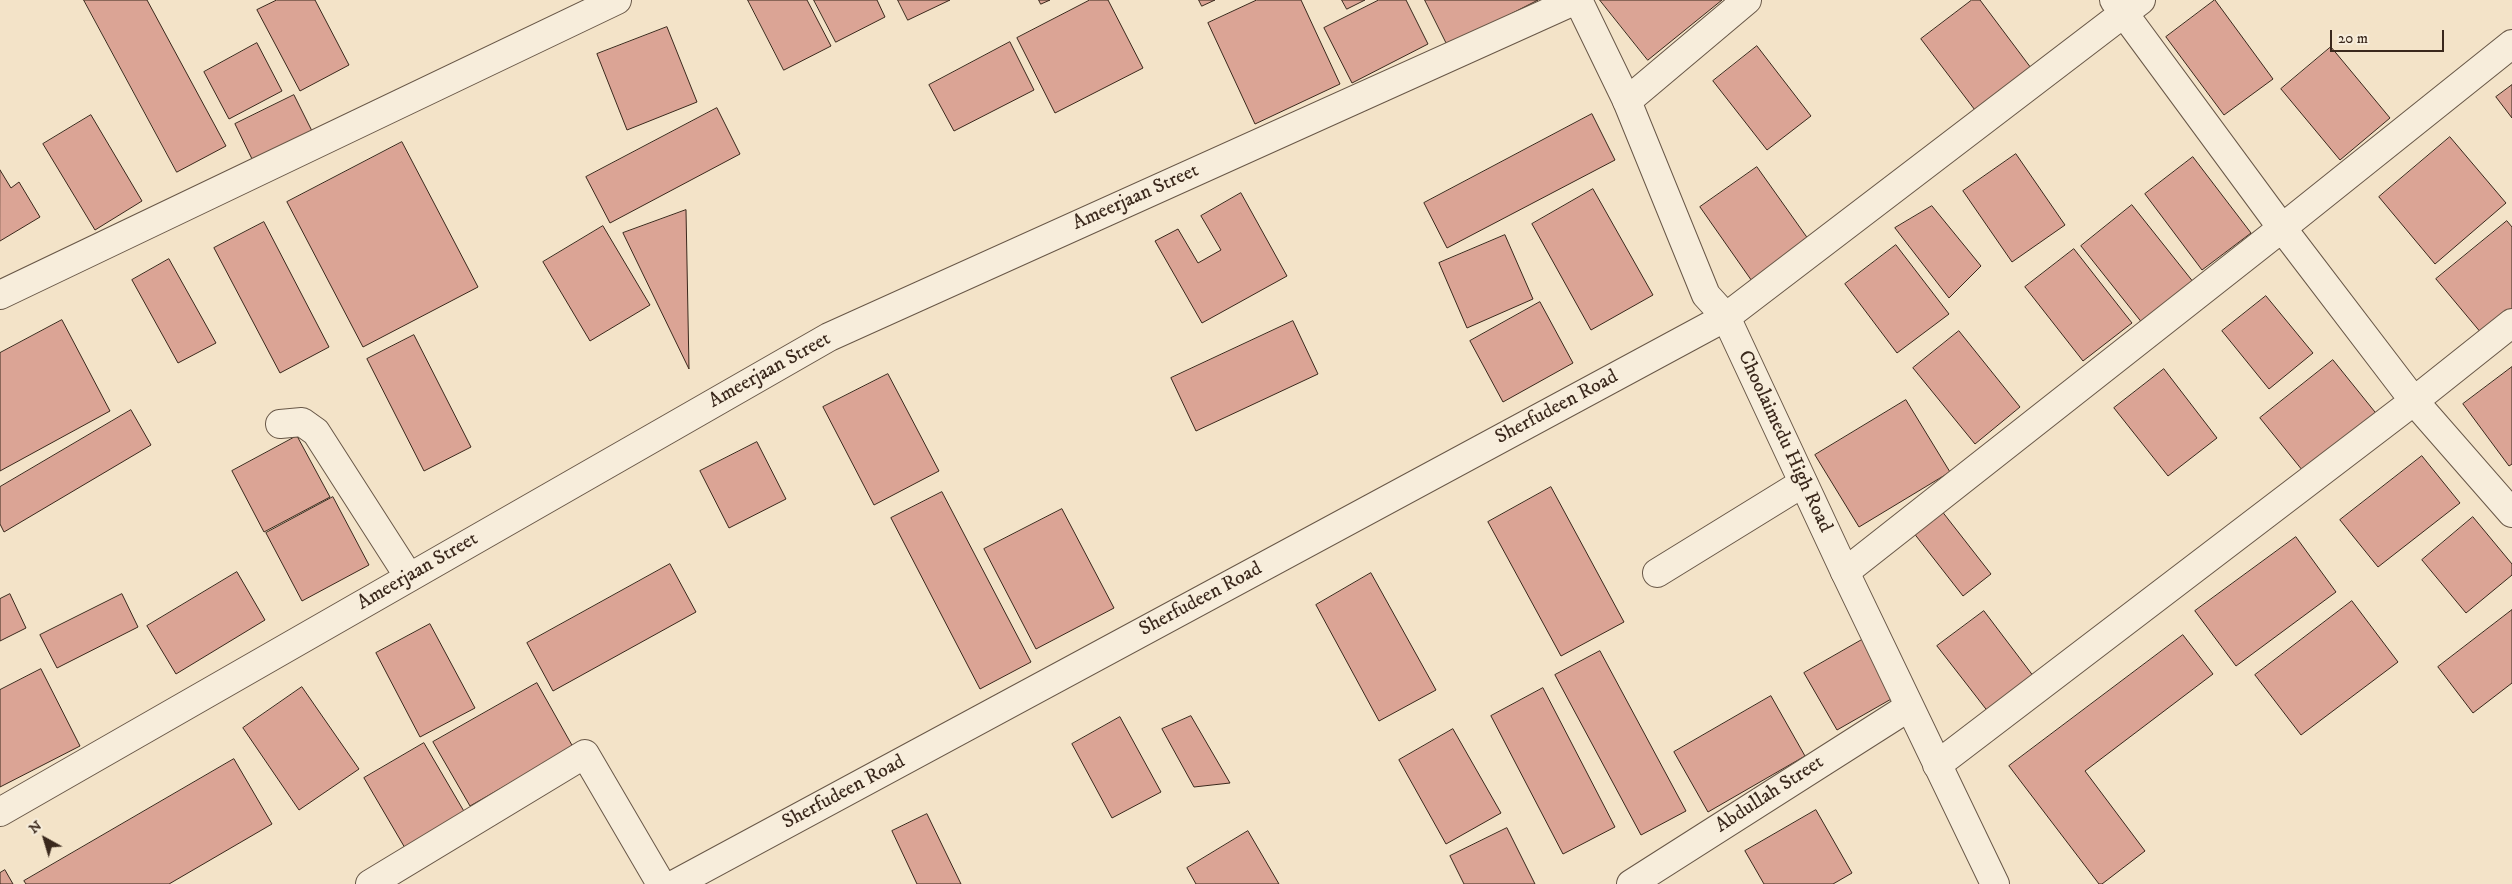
<!DOCTYPE html>
<html>
<head>
<meta charset="utf-8">
<style>
	body { margin:0 }
	#map { position:relative; width:2512px; height:884px; overflow:hidden; background:#f3e3c8; font-family:"IM FELL DW Pica",serif }
	canvas { display:block }
	.north { position:absolute; left:20px; top:814px; width:50px; height:50px; -webkit-text-stroke:4px #f7eddb; paint-order:stroke; rotate:321deg; font-size:14px; font-weight:700; line-height:20px; text-align:center; color:#3a281c }
	.north::after { content:''; display:block; margin:auto; width:18px; height:22px; background:#3a281c; clip-path:polygon(50% 0,100% 100%,50% 72%,0 100%) }
	.scale { position:absolute; left:2330px; top:30px; width:114px; height:22px; box-sizing:border-box; border:2px solid #3a281c; border-top:0; padding-left:6px; font-size:15px; line-height:18px; white-space:nowrap; color:#3a281c; -webkit-text-stroke:4px #f7eddb; paint-order:stroke }
</style>
</head>
<body>
<div id="map">
<canvas width="2512" height="884"></canvas>
<div class="north">N</div>
<div class="scale">20 m</div>
</div>
<script>
const g = document.querySelector('canvas').getContext('2d');
g.lineJoin = 'round';
function paint(path, color) { g.fillStyle = color; g.fill(path, 'evenodd'); }
function trace(path, color, width, dash) { g.strokeStyle = color; g.lineWidth = width; g.lineCap = dash ? 'butt' : 'round'; g.setLineDash(dash || []); g.stroke(path); }
function drawText(font, color, halo, rows, align = 'center') {
  g.font = font + ' "IM FELL DW Pica",serif'; g.lineWidth = 5; g.setLineDash([]); g.textBaseline = 'middle'; g.strokeStyle = halo; g.fillStyle = color; for (const [text, x, y, turn = 0] of rows) {
    g.save(); g.translate(x, y); g.rotate((+turn || 0) * Math.PI / 180); g.textAlign = isNaN(turn) ? turn : align; if (halo) g.strokeText(text, 0, 0); g.fillText(text, 0, 0); g.restore();
  }
}
const building = new Path2D(`
	M84 0H147L226 146 177 172Z
	M277 0H315L349 65 300 91 257 10Z
	M748 0H807L831 46 784 70Z
	M814 0H877L885 17 836 42Z
	M898 0H950L908 20Z
	M1039 0H1050L1041 4Z
	M1090 0H1108L1143 68 1055 113 1017 38Z
	M1199 0H1215L1202 6Z
	M1257 0H1301L1340 84 1255 124 1208 23Z
	M1342 0H1365L1347 9Z
	M1379 0H1406L1428 44 1352 83 1324 28Z
	M1425 0H1538L1448 46Z
	M1600 0H1722L1648 60Z
	M1972 0H1980L2037 76 1981 118 1921 39Z
	M2215 0 2273 79 2224 115 2166 37Z
	M667 27 697 102 627 130 597 54Z
	M1010 42 1034 90 954 131 929 85Z
	M257 43 282 91 229 119 204 72Z
	M1757 46 1811 116 1767 150 1713 81Z
	M2331 47 2390 118 2340 160 2281 89Z
	M2512 85V118L2496 97Z
	M294 95 312 131 253 161 235 124Z
	M717 108 740 154 610 223 586 177Z
	M1592 114 1615 160 1447 248 1424 203Z
	M91 115 142 201 95 230 43 144Z
	M2450 137 2506 203 2435 264 2379 197Z
	M402 142 478 287 363 347 287 202Z
	M2016 154 2065 225 2012 262 1963 191Z
	M2193 157 2251 233 2202 270 2145 194Z
	M1757 167 1811 243 1754 284 1700 207Z
	M0 170 11 188 19 182 40 217 0 241Z
	M1593 189 1653 295 1591 330 1532 224Z
	M1241 193 1287 276 1202 323 1155 241 1178 229 1198 263 1221 250 1201 216Z
	M2132 205 2194 283 2143 324 2081 246Z
	M1932 206 1981 266 1949 298 1895 228Z
	M686 210 689 369 623 233Z
	M2507 221 2512 227V310L2482 334 2436 279Z
	M264 222 329 347 280 373 214 248Z
	M603 226 650 305 590 341 543 262Z
	M1505 235 1533 299 1467 328 1439 263Z
	M1896 245 1949 314 1897 353 1845 284Z
	M2074 249 2132 323 2083 361 2025 287Z
	M169 259 216 343 178 363 132 280Z
	M2266 296 2313 353 2269 389 2222 331Z
	M1540 302 1573 363 1503 402 1470 341Z
	M62 320 110 411 0 471V353Z
	M1293 321 1318 374 1196 431 1171 378Z
	M1959 331 2020 407 1975 444 1913 368Z
	M414 335 471 447 424 471 367 359Z
	M2333 360 2379 417 2307 476 2260 418Z
	M2512 367V464L2509 466 2463 404Z
	M2164 369 2217 438 2168 476 2114 408Z
	M888 374 939 471 874 505 823 407Z
	M1906 400 1950 472 1859 527 1815 455Z
	M131 410 151 445 4 532 0 524V487Z
	M297 436 330 497 264 532 232 471Z
	M757 442 786 499 729 528 700 471Z
	M2422 456 2460 503 2378 567 2340 520Z
	M1551 487 1624 622 1561 656 1488 522Z
	M942 492 1031 662 980 689 891 518Z
	M333 497 369 565 302 601 266 533Z
	M1062 509 1114 608 1036 649 984 549Z
	M1941 510 1991 574 1963 596 1913 532Z
	M2473 517 2512 564V575L2466 613 2422 560Z
	M2296 537 2336 592 2236 666 2195 611Z
	M670 564 696 612 553 691 527 643Z
	M237 572 265 620 176 674 147 626Z
	M1371 573 1436 690 1379 721 1316 605Z
	M10 594 26 628 0 641V599Z
	M122 594 138 627 57 668 40 635Z
	M2352 601 2398 662 2301 735 2255 675Z
	M2512 610V683L2473 713 2438 667Z
	M1984 611 2034 677 1989 713 1937 646Z
	M430 624 475 708 420 737 376 653Z
	M2183 635 2213 674 2085 771 2145 851 2102 884H2099L2009 766Z
	M1867 637 1900 694 1837 730 1804 673Z
	M1600 651 1686 811 1641 835 1555 675Z
	M41 669 80 746 0 787V690Z
	M537 683 573 747 470 806 433 742Z
	M302 687 359 769 299 810 243 728Z
	M1543 688 1615 827 1563 854 1491 716Z
	M1771 696 1805 756 1708 812 1674 752Z
	M1191 716 1230 783 1194 787 1162 729Z
	M1120 717 1161 792 1112 818 1072 744Z
	M1453 729 1501 813 1446 844 1399 760Z
	M424 743 465 813 405 848 364 778Z
	M234 759 272 824 169 884H26L24 881Z
	M1816 810 1852 873 1833 884H1764L1745 851Z
	M927 814 961 884H917L892 831Z
	M1507 828 1535 884H1464L1450 856Z
	M1248 831 1279 884H1196L1187 868Z
	M5 870 13 884H0V873Z`);
paint(building, '#dba495');
trace(building, '#3a281c', 1);
const minor = new Path2D(`
	M2114 0 2282 228 2414 401 2512 513
	M1627 101 1747 0
	M0 295 617 0
	M280 424 302 422 316 432 409 577
	M1845 572 2282 228 2512 44
	M1657 573 1803 483
	M1937 765 2414 401 2512 323
	M0 812 829 337 1576 0
	M370 884 585 754 661 884
	M675 884 1726 317 2141 0
	M1631 884 1909 707`);
const tertiary = new Path2D(`
	M1578 0 1627 101 1706 295 1726 317 1845 572 1995 884`);
trace(minor, '#685747', 30);
trace(tertiary, '#685747', 30);
trace(minor, '#f7eddb', 28);
trace(tertiary, '#f7eddb', 28);
drawText('20px', '#3a281c', '#f7eddb', [
	["Ameerjaan Street",1136,198,-24],
	["Ameerjaan Street",770,371,-29],
	["Sherfudeen Road",1557,408,-28],
	["Choolaimedu High Road",1784,442,65],
	["Ameerjaan Street",418,572,-30],
	["Sherfudeen Road",1201,600,-28],
	["Sherfudeen Road",844,793,-28],
	["Abdullah Street",1770,795,-33]
]);
</script>
</body>
</html>
